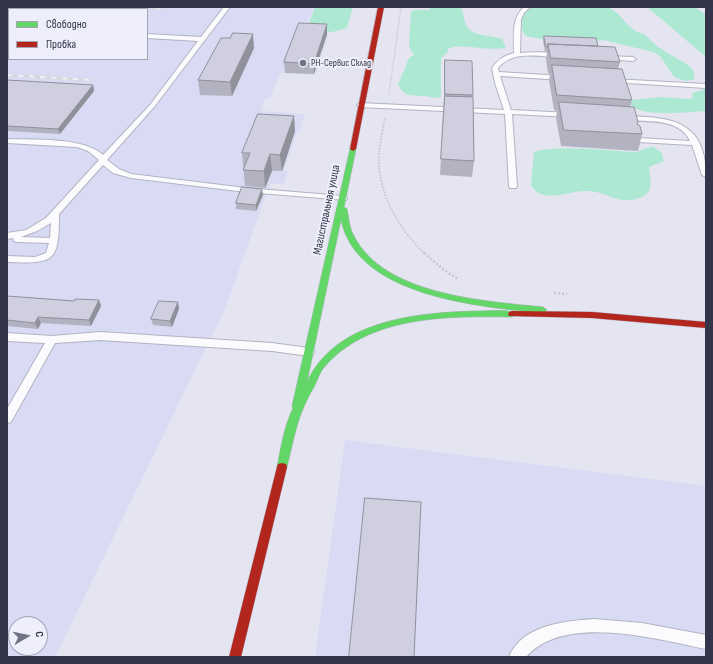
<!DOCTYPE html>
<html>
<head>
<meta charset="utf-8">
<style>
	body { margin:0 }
	#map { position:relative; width:713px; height:664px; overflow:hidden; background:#e5e5f1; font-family:"Sofia Sans Condensed",sans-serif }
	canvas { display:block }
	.frame { position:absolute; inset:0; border:8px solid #34354a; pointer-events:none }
	.legend { position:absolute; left:8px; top:8px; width:140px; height:52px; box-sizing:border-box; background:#eeeffa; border:1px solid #a4a5b4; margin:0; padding:5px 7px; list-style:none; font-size:12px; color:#34354a }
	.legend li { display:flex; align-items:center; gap:8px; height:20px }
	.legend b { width:20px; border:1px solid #a4a5b4 }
	.north { position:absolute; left:8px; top:616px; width:40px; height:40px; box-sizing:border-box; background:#eeeffa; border:1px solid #a4a5b4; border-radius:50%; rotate:81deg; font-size:11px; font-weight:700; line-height:16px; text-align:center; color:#34354a }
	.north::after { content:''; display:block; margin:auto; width:14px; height:18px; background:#727384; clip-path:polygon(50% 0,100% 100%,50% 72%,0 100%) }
</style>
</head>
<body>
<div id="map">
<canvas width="713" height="664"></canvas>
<div class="frame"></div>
<ul class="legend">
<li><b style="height:5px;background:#63d668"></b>Свободно</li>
<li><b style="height:5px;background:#b3261e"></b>Пробка</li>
</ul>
<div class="north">С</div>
</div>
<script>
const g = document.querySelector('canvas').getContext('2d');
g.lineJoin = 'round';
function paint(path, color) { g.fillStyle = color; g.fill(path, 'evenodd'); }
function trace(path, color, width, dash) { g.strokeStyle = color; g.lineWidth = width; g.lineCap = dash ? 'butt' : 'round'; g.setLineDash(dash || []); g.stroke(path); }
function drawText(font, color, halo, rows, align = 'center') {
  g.font = font + ' "Sofia Sans Condensed",sans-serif'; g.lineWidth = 4; g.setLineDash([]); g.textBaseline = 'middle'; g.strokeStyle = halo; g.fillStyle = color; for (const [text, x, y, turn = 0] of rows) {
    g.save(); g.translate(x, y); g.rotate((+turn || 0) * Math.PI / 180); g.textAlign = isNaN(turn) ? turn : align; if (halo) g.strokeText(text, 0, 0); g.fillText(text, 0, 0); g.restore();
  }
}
paint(new Path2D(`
	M7 7H314L304 32 329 34 315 75 280 73 270 98H265L261 111 305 114 300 131H297L284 171H288L284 184H270L225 309 55 657H7ZM9 9H147V59H9ZM16 624H40V648H16Z
	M345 440 706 486V657H315Z`), '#d9dbf4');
paint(new Path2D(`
	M315 7H353L347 28 332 32 306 31Z
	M430 7H460C465 13 463 21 467 27 474 37 492 35 502 39L506 47C490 53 461 42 448 49L447 53 441 58V97L438 98C433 98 428 96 422 96 410 95 405 97 398 85L409 58 414 55 409 46 411 12 415 10H429Z
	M532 7 610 8 618 14 628 25 635 31 644 34 658 47 688 65 693 70 695 79 686 81 674 77 661 57 653 52 603 40 590 42 545 40 526 36 523 32 521 22 524 14Z
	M647 7H695L706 15V57Z
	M706 89V111C689 112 640 118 630 104L632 100 660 97 686 99 693 98 692 93Z
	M653 147 661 152 664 161 649 167C649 173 652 181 650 188 648 199 627 202 618 199 606 196 598 190 585 191 568 191 542 205 531 185L534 152C560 144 609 151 637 152L646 148Z`), '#ace8d2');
const lane = new Path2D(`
	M224 7H230L154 107 107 160 119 169 131 174 246 188 343 196H346L347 198 346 200 246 192 131 178 113 173 103 165 59 214C59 262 55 264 7 262V256L35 257 46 253 49 243 17 242 14 241 13 238 7 239V233L26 230 46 218 99 160 88 151 77 147 7 143V139C34 140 84 137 103 155L150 105 198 41 147 38V34L201 37ZM51 223 50 238 21 237 37 231Z
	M524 7H530L524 13 521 19 520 53C530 52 556 51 563 56L560 58C540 56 512 50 498 68L499 72 563 76 566 78 563 80 500 76 511 110 570 113 574 115 570 117 512 114 517 186 516 188H510L509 186 505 114 360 107 357 105 360 103 504 110 495 83 492 68C498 59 504 56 514 53 514 38 511 18 524 7Z
	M7 26H9V30H7Z
	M606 56 633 57 636 59 633 61 604 59V57Z
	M613 79 705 84 706 88 611 82V80Z
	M621 116C629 115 638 117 646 117 687 119 706 135 706 177L702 175 692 145 638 142 634 140 638 138 690 141C679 117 646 122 624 120L620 118Z
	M100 332 272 343 309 348 313 349 314 352 313 355 309 356 272 351 100 340 55 343 11 422 7 423V409L45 343 7 341V333L52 336Z
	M594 619 642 623 706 635V649C656 639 564 613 526 657H509C522 625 564 621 594 619Z`);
const fast = new Path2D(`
	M353 147 356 149 344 207 347 209C349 218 349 227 354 236 384 295 484 301 543 307L547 310 543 313C481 307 357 297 341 220L307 382C336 319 420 312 481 311 489 311 512 309 516 314L512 317C448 316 366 315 322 370 319 375 317 381 314 387 297 416 295 435 287 467L286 470 282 471 278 470 277 467C281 447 284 427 293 408L292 406 350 149Z`);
const jam = new Path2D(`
	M378 7H384L356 149 353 151 350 149Z
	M512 311 592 312 706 322V328L592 318 509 316 508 314 509 312Z
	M282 463 286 464 287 467 241 657H229L277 467 278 464Z`);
trace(lane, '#b2b3c2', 2);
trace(fast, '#b2b3c2', 1);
trace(jam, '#b2b3c2', 1);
trace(new Path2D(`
	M389 94 401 7`), '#c6c7ce', 1.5, [1, 1]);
trace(new Path2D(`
	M385 118C382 134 378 150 379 167 382 200 401 231 425 254`), '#c6c7ce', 2, [1.5, 1.5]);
trace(new Path2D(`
	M424 253 444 270 458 279
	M554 293 567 294`), '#c6c7ce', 2.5, [2, 2]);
paint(lane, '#fbfbfd');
paint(fast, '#63d668');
paint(jam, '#b3261e');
const rail = new Path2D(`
	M144 7 163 8
	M7 75 91 80`);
trace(rail, '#d7d7dc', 3);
trace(rail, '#eeeffa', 2, [5.5]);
paint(new Path2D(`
	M327 24V34L314 74 285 73 284 62Z
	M544 36 598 46 620 62 618 69 632 100 630 107 642 134 638 151 561 146 556 118 557 111 554 110 549 80 550 74 548 73 546 59 547 52H545L543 41Z
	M254 48 232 96 200 95 198 80Z
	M445 60 473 95 474 161 472 177 440 175 444 105V70Z
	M7 80 93 85 94 91 60 134 7 131Z
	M294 116 295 131 282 171H272L265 188 245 186 242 153Z
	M263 195 256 211 236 209V203Z
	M7 296 74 301 99 300 101 306 91 326 41 323 38 329 7 326Z
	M178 302 179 309 172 327 153 325 151 319Z`), '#b2b2c0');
paint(new Path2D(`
	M327 24V34L314 74V64Z
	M253 34 254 48 232 96 230 82Z
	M93 85 94 91 60 134 58 129Z
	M294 116 295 131 282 171 280 155Z
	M270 154 272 171 265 188 264 171Z
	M262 189 263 195 256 211V205Z
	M99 300 101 306 91 326 89 320Z
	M178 302 179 309 172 327 170 321Z
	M38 317 41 323 38 329 35 323Z`), '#91919c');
const building = new Path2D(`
	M299 23 327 24 314 64 284 62Z
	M233 33 253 34 230 82 198 80 221 38H230Z
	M544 36 596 38 598 46 548 44V47L546 46Z
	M548 44 615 47 620 62 551 58Z
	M445 60 472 61 473 95 445 94Z
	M552 65 622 69 632 100 557 95Z
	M7 80 93 85 58 129 7 126Z
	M445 96 473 97 474 161 441 159Z
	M559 102 634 107 638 122 637 124 640 126 642 134 564 130Z
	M258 114 294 116 280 155 270 154 264 171 243 170 250 153H242Z
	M242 187 262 189 256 205 236 203Z
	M7 296 74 301 75 299 99 300 89 320 38 317 35 323 7 320Z
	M159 301 178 302 170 321 151 319Z
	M365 498 421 502 414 657H349Z`);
paint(building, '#cfcfdf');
trace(building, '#91919c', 1);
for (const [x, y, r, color] of [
	[303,63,4,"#727384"]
]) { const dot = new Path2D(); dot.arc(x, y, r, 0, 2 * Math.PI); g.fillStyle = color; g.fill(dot); trace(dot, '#eeeffa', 1.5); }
drawText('10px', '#34354a', '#eeeffa', [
	["РН-Сервис Cклад",311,63]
], 'left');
drawText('12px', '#34354a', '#eeeffa', [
	["Магистральная улица",327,210,-78]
]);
</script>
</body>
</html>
